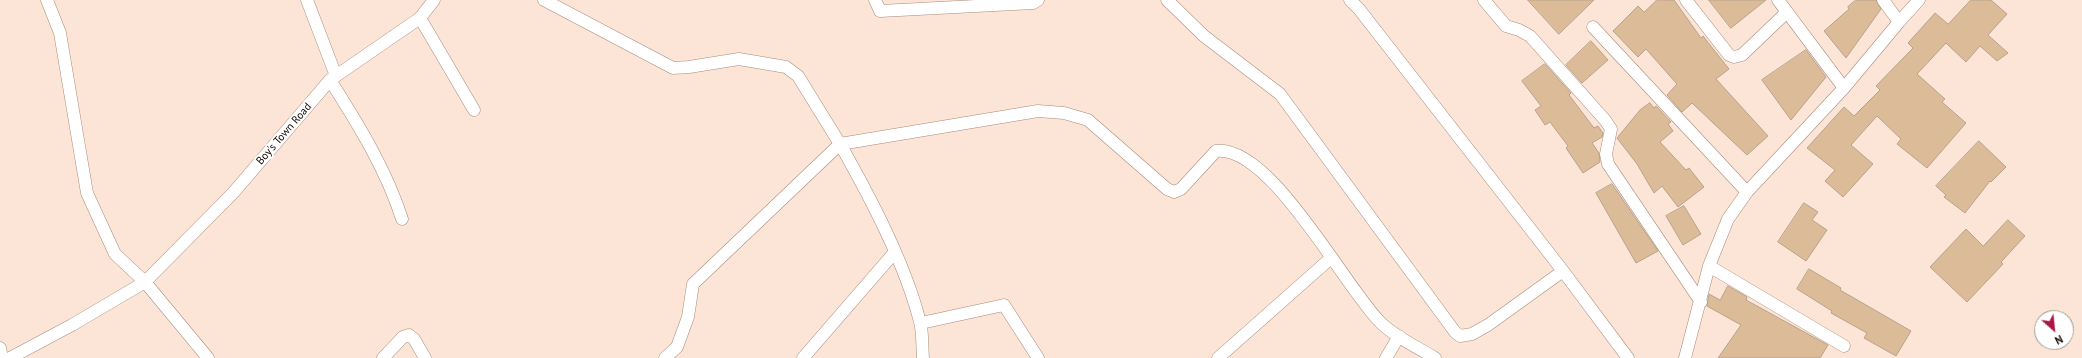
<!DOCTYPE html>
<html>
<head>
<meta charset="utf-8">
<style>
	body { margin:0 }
	#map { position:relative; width:2082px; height:358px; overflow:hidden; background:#fce5d6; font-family:"PT Sans",sans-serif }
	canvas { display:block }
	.north { position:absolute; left:2034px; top:310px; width:40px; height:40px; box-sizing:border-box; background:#fff; border:1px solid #a19d9b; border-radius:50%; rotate:153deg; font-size:11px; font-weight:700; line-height:16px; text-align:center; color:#140a05 }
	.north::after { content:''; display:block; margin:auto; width:14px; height:18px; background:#ab1645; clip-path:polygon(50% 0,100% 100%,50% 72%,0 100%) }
</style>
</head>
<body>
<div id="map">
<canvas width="2082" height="358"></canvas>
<div class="north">N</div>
</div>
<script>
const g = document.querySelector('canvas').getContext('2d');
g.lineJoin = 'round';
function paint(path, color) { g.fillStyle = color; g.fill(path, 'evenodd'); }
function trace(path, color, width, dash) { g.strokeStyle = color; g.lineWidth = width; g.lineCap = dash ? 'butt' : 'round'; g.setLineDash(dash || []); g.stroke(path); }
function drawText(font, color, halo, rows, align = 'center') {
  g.font = font + ' "PT Sans",sans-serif'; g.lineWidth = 4; g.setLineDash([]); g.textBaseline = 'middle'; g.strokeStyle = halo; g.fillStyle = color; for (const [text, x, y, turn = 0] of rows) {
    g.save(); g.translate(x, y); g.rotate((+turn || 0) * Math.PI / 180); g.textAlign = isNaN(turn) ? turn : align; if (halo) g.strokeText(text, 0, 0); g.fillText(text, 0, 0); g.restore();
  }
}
const building = new Path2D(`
	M1528 0H1594L1559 34Z
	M1657 0H1674L1701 38 1703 36 1729 69 1716 79 1768 136 1747 155 1692 103 1682 112 1667 95 1677 84 1646 49 1638 57 1613 31 1638 6 1644 12Z
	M1709 0H1766L1731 28Z
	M1856 0H1876L1881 9 1846 58 1824 31 1849 9 1848 7Z
	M1971 0H1991L2007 14 1988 35 2008 53 1997 61 1980 46 1966 62 1946 43 1917 74 1945 99 1942 102 1966 123 1927 168 1897 144 1901 139 1877 116 1851 145 1873 164 1843 197 1825 181 1835 170 1807 148 1844 107 1854 116 1880 90 1876 86 1913 48 1908 43 1935 13 1948 24Z
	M1591 41 1608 60 1582 83 1566 65Z
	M1806 50 1826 77 1791 120 1762 80Z
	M1545 64 1571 93 1569 95 1594 128 1598 126 1603 133 1602 137 1592 143 1599 153 1600 162 1583 173 1566 148 1568 146 1550 122 1545 125 1535 110 1541 106 1522 81Z
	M1650 103 1654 108 1656 106 1671 122 1668 124 1673 131 1660 142 1686 170 1689 168 1704 187 1678 207 1662 186 1654 193 1637 164 1617 138 1640 110Z
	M1979 141 2006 167 1991 182 1990 181 1965 213 1944 197 1946 195 1936 186Z
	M1612 184 1658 251 1636 263 1596 193Z
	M1804 203 1818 212 1812 220 1827 230 1806 261 1778 242Z
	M1684 206 1701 234 1683 245 1666 216Z
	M2008 220 2025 236 2001 262 2003 264 1967 302 1930 267 1966 229 1983 246Z
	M1809 269 1841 288 1840 290 1911 331 1896 356 1864 338 1867 333 1831 313 1832 311 1797 289Z
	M1728 286 1747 297 1746 300 1828 345 1820 358H1718L1741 325 1707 306 1709 294 1720 300Z`);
paint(building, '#dcbc98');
trace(building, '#b7a28b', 1);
const minor = new Path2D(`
	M47 0 60 33 87 193 115 254 145 282 208 358
	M307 0 336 76
	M544 0 673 68 689 67 739 59 786 67 798 76 840 144 1038 111 1064 113 1088 120 1167 189 1174 192 1181 189 1216 151C1270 144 1344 286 1380 322 1395 337 1417 347 1435 358
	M875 0 880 11 1033 3 1038 0
	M1167 0 1204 36 1280 94 1455 332 1460 336 1472 334 1488 325 1563 271
	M1350 0 1359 9 1563 271 1628 358
	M1484 0 1506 26 1519 30 1530 36 1605 120 1611 129 1606 154 1608 164 1701 302
	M1686 0 1729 55 1734 57 1742 55 1787 12
	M1778 0 1844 88
	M1883 0 1899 22
	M420 18 474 110
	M1593 27 1747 192
	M330 80C358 124 386 169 402 219
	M1709 266 1844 346
	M921 323 1004 305 1038 358
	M0 348 2 358
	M10 358 72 325 145 282 233 193 330 80 420 18 434 0
	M383 358 403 337 409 335 414 339 425 358
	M665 358 677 347 688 317 693 284 840 144C870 197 905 263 920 322 923 333 922 346 923 358
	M803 358 894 253
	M1218 358 1331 258
	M1386 358 1399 336
	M1685 358 1709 266 1728 219 1747 192 1844 88 1899 22 1919 0`);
trace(minor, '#a68b7a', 13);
trace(minor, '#fff', 12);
drawText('11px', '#140a05', '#fff', [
	["Boy's Town Road",284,134,-49]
]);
</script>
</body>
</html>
